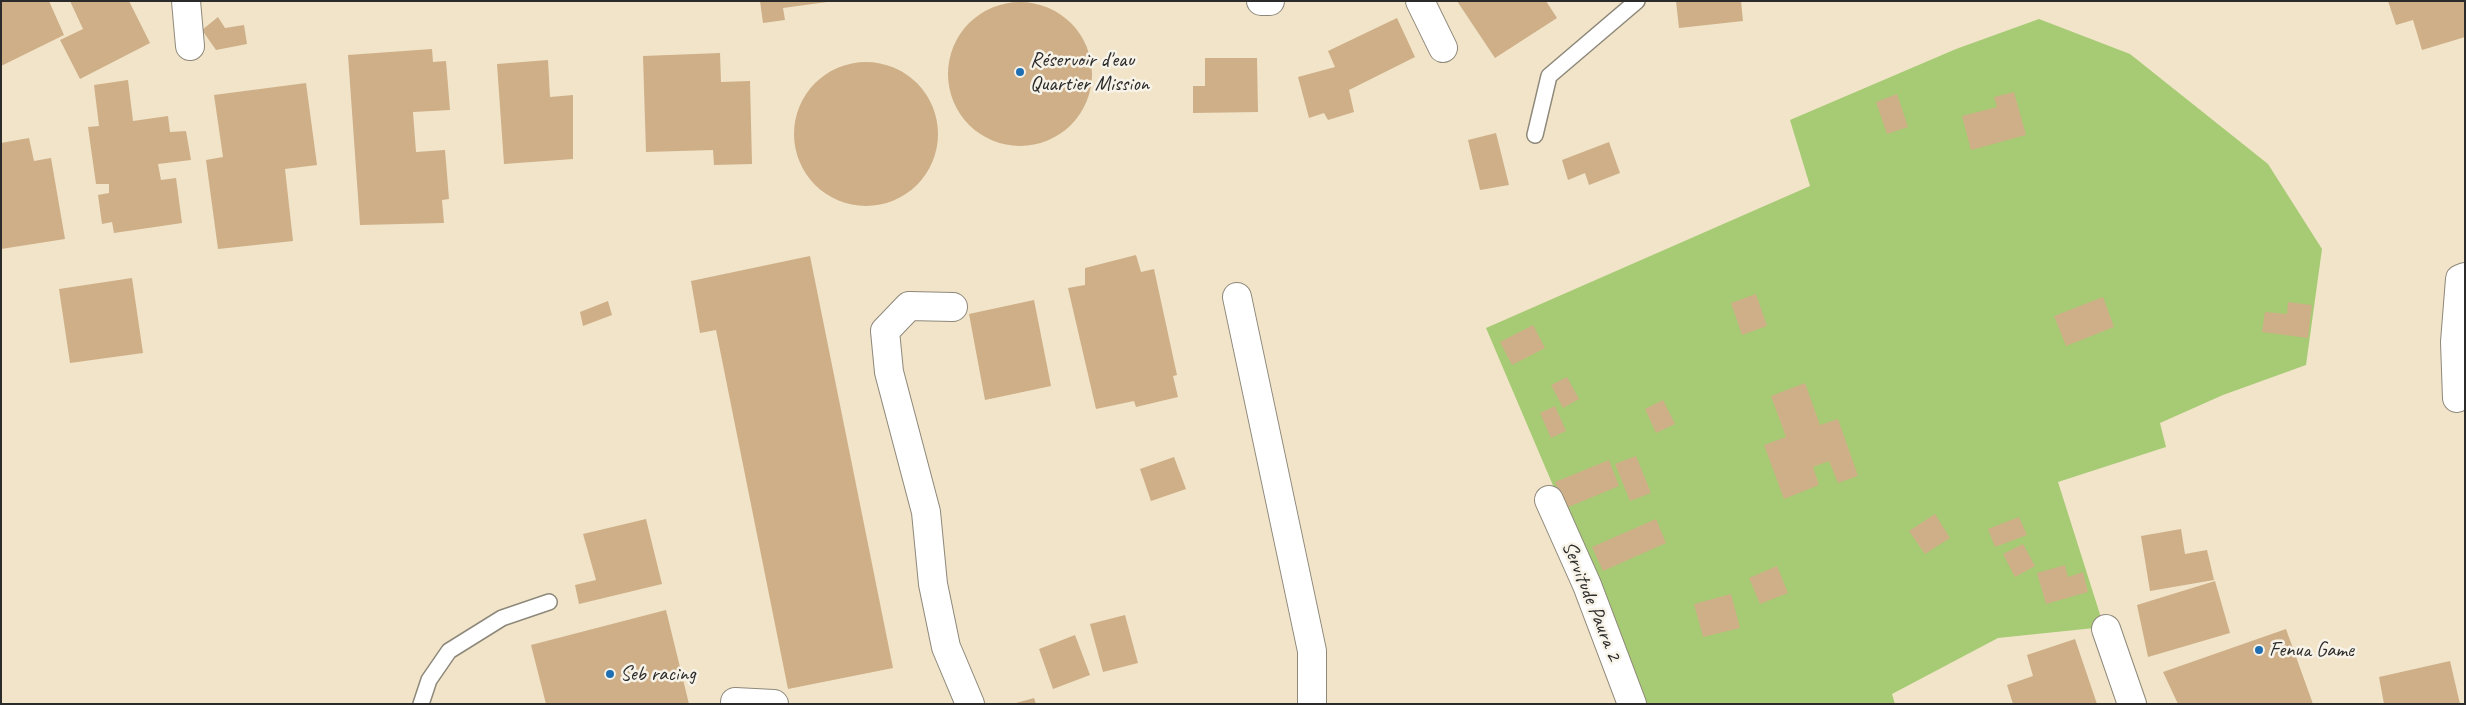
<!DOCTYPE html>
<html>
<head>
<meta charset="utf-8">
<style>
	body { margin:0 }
	#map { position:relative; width:2466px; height:705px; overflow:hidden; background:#f1e4c9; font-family:Caveat,sans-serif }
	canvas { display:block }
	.frame { position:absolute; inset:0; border:2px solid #2b2b2b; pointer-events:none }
</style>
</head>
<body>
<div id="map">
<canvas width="2466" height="705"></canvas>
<div class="frame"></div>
</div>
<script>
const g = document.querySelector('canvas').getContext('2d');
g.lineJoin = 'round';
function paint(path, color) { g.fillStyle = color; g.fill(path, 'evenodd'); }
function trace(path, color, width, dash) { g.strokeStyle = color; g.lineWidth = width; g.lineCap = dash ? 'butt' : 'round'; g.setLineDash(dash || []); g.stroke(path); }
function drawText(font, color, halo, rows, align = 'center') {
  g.font = font + ' Caveat,sans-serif'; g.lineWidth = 5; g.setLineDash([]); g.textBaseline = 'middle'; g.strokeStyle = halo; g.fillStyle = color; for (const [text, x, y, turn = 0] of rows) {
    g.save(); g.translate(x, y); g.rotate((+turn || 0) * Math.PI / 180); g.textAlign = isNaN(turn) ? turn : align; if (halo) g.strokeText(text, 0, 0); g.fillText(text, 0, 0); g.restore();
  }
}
paint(new Path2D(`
	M2039 19 2130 54 2268 164 2322 249 2306 365 2223 395 2160 423 2166 447 2058 482 2104 627 1998 638 1892 694 1895 704H1646L1486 328 1810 186 1790 120 1956 49Z`), '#a7cb74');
paint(new Path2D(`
	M1 1H49L64 35 1 66Z
	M70 1H129L150 43 80 79 60 40 83 29Z
	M760 1H827V2L783 8 785 20 763 23Z
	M1457 1H1546L1557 18 1495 58Z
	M1676 1H1741L1743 21 1679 28Z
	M2388 1H2465V37L2422 50 2413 20 2396 25Z
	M948 74a72 72 0 1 1 144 0a72 72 0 1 1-144 0Z
	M218 17 225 28 244 25 247 44 216 50 202 30Z
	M1397 18 1415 57 1349 90 1354 112 1328 120 1324 113 1309 118 1298 77 1335 67 1328 51Z
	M432 49 433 62 446 61 450 110 413 112 416 152 445 150 449 199 442 200 444 223 360 225 348 55Z
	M720 53 721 82 750 81 752 164 714 165 713 150 646 152 643 56Z
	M1205 58H1257L1258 112 1193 113V86H1205Z
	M548 60 550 97 573 95V159L504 164 497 64Z
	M794 134a72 72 0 1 1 144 0a72 72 0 1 1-144 0Z
	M128 80 133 121 168 116 170 132 186 131 191 160 158 164 161 180 176 178 182 223 114 233 112 222 102 224 98 195 109 193V184H96L88 127 99 126 94 85Z
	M306 83 317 165 285 169 293 241 218 249 206 160 223 157 214 95Z
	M2014 92 2026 135 1971 150 1962 116 1997 107 1994 97Z
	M1897 94 1908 127 1887 134 1876 102Z
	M1496 133 1509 185 1480 190 1468 140Z
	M29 138 34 161 51 158 65 239 1 249V143Z
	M1609 142 1620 173 1589 185 1585 173 1568 180 1562 160Z
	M1136 255 1141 272 1154 269 1177 375 1173 376 1178 397 1136 407 1134 401 1096 409 1068 288 1085 285V268Z
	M810 256 893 668 788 689 716 330 700 333 691 281Z
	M132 278 143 353 70 363 59 289Z
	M1756 294 1767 326 1742 335 1731 303Z
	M2103 297 2114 327 2066 346 2054 316Z
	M1034 300 1051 386 985 400 969 314Z
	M608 301 612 315 583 326 580 312Z
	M2288 302 2312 305 2308 338 2262 332 2265 312 2287 314Z
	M1533 325 1545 348 1512 365 1500 342Z
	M1567 377 1579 399 1563 408 1551 385Z
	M1805 383 1820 425 1838 419 1858 476 1838 483 1829 461 1813 467 1819 485 1784 499 1764 445 1786 437 1771 396Z
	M1663 400 1675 424 1656 433 1645 409Z
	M1555 406 1566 431 1551 438 1540 413Z
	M1636 456 1651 493 1630 501 1615 464Z
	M1174 457 1186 489 1151 501 1140 469Z
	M1609 460 1619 486 1566 508 1555 482Z
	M1935 514 1950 538 1925 554 1909 531Z
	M2019 517 2027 535 1995 547 1988 529Z
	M646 519 662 584 579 604 575 585 596 580 583 534Z
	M1656 519 1666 543 1603 571 1592 547Z
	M2181 529 2185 554 2207 550 2214 580 2150 591 2141 536Z
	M2023 544 2035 566 2015 577 2003 554Z
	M2065 565 2068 577 2083 572 2088 592 2046 604 2037 573Z
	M1777 566 1788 593 1760 604 1749 578Z
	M2215 581 2230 633 2148 657 2137 605Z
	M1731 594 1740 628 1703 637 1694 604Z
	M666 610 689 704H546L531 645Z
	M1125 615 1138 663 1103 672 1090 624Z
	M2286 629 2313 704H2178L2163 672Z
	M1075 635 1090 675 1053 689 1039 649Z
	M2075 639 2097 704H2013L2007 685 2033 676 2027 655Z
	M2450 661 2460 704H2384L2379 677Z
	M1034 698 1036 704H1016V703Z`), '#ceaf87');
const service = new Path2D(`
	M1535 135 1549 76 1637 1
	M421 704 429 680 449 651 502 618 549 602`);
const minor = new Path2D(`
	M186 1 190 46
	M1420 1 1443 48
	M1237 297 1312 651V704
	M953 307 909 306 885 331 889 372 926 512 933 584 946 647 970 704
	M2457 398 2455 342 2460 279 2465 277
	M1549 500 1587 585 1632 704
	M2106 629 2132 704
	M735 702 774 704`);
const secondary = new Path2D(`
	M1261 1H1270`);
trace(service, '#8e887a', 18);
trace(minor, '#8e887a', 30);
trace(secondary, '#8e887a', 30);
trace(service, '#fff', 15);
trace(minor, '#fff', 28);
trace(secondary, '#fff', 28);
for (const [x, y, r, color] of [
	[1020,72,5,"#1f6fb2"],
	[2259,650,5,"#1f6fb2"],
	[610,674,5,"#1f6fb2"]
]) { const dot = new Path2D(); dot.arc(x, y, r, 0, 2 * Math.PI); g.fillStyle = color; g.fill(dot); trace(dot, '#f7f3e8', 2); }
drawText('21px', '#2b2b2b', '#f7f3e8', [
	["Réservoir d'eau",1030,60],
	["Quartier Mission",1030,84],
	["Fenua Game",2269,650],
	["Seb racing",620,674]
], 'left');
drawText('21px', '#2b2b2b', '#f7f3e8', [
	["Servitude Paura 2",1591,601,68]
]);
</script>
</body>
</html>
